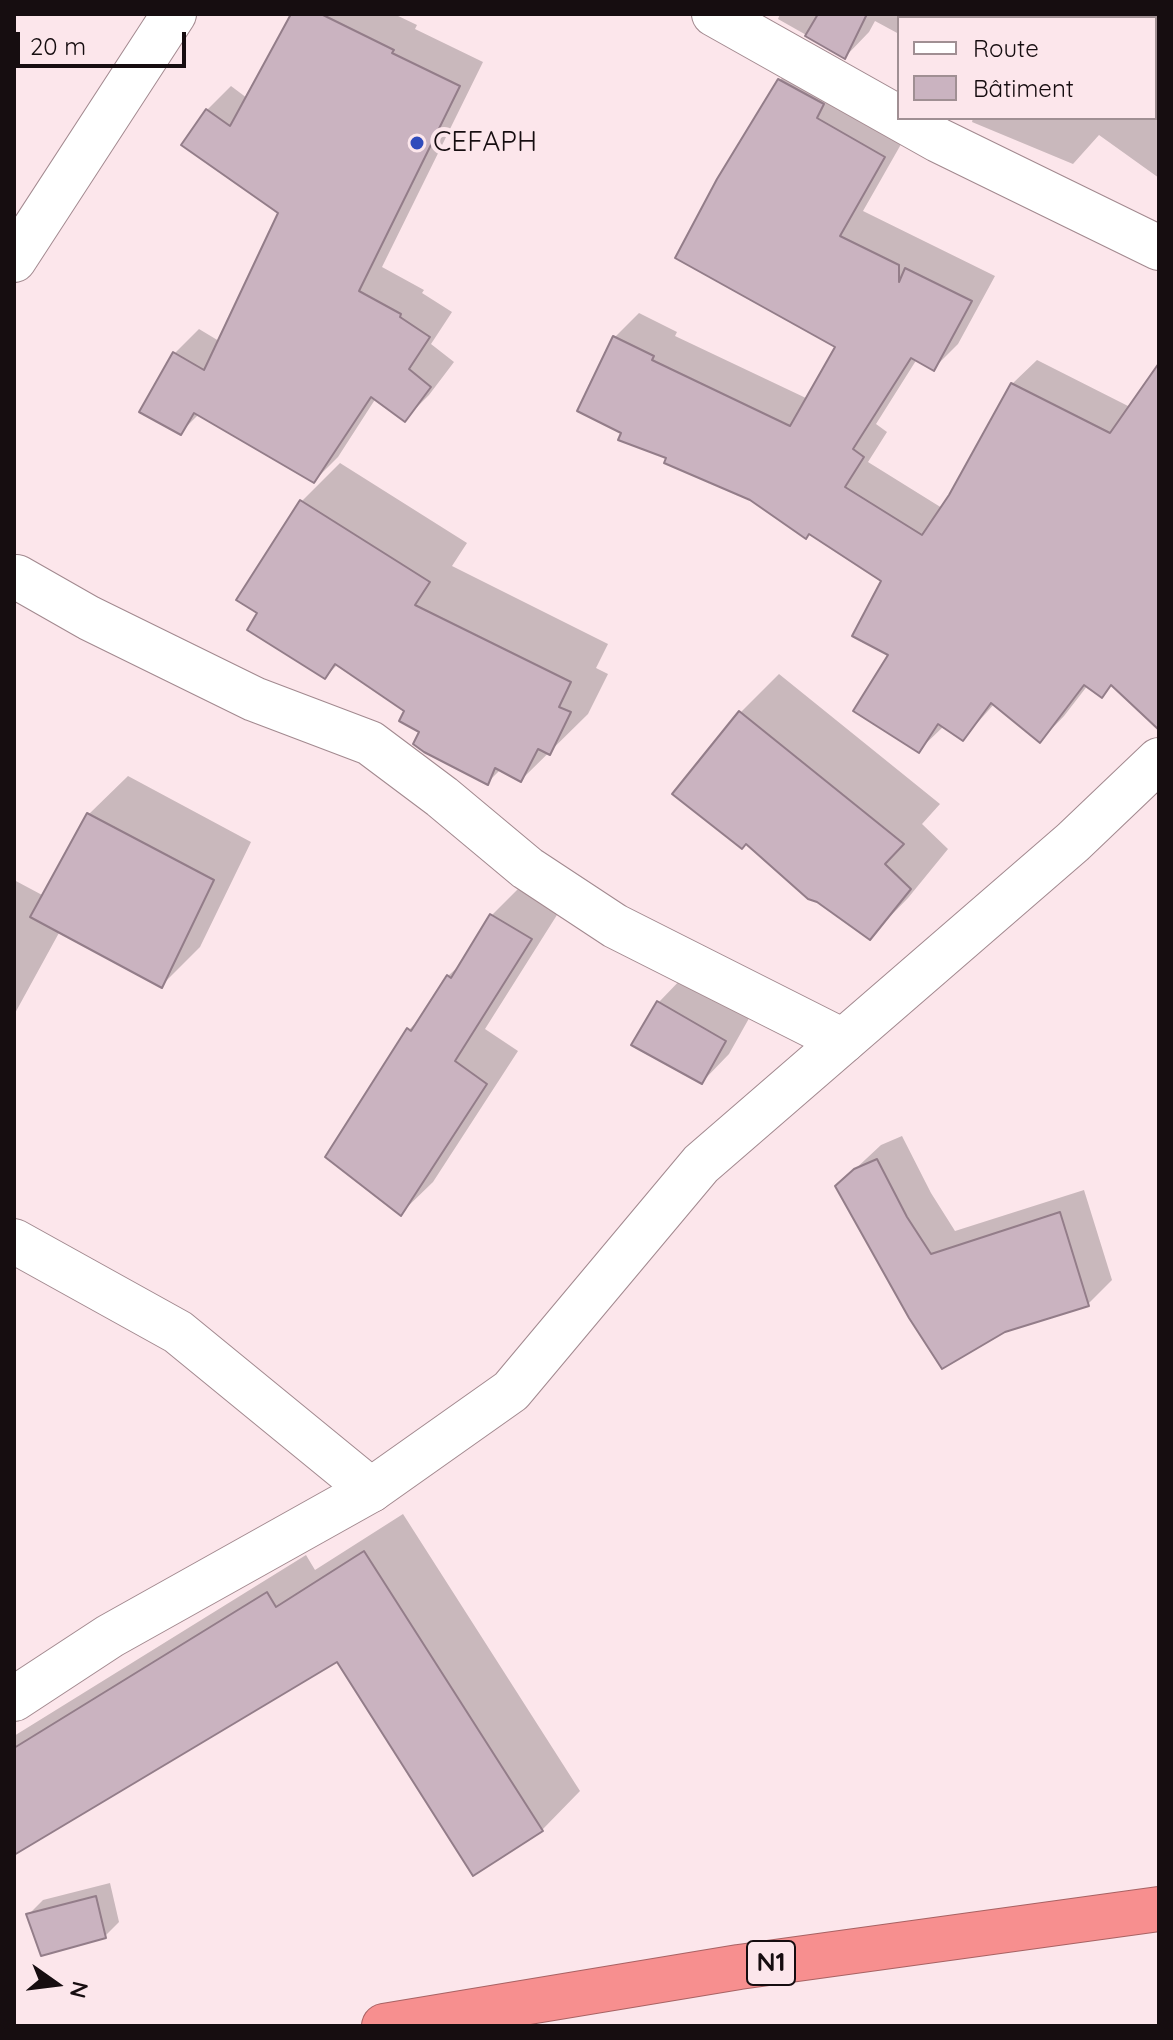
<!DOCTYPE html>
<html>
<head>
<meta charset="utf-8">
<style>
	body { margin:0 }
	#map { position:relative; width:1173px; height:2040px; overflow:hidden; background:#fce6eb; font-family:Quicksand,sans-serif }
	canvas { display:block }
	.frame { position:absolute; inset:0; border:16px solid #160d10; pointer-events:none }
	.legend { position:absolute; left:897px; top:16px; width:260px; height:104px; box-sizing:border-box; background:#fce6eb; border:2px solid #a08f93; margin:0; padding:10px 14px; list-style:none; font-size:24px; color:#160d10 }
	.legend li { display:flex; align-items:center; gap:16px; height:40px }
	.legend b { width:40px; border:2px solid #a08f93 }
	.north { position:absolute; left:16px; top:1944px; width:80px; height:80px; -webkit-text-stroke:6px #fce6eb; paint-order:stroke; rotate:104deg; font-size:22px; font-weight:700; line-height:32px; text-align:center; color:#160d10 }
	.north::after { content:''; display:block; margin:auto; width:28px; height:36px; background:#160d10; clip-path:polygon(50% 0,100% 100%,50% 72%,0 100%) }
	.scale { position:absolute; left:16px; top:32px; width:170px; height:36px; box-sizing:border-box; border:4px solid #160d10; border-top:0; padding-left:10px; font-size:24px; line-height:28px; white-space:nowrap; color:#160d10; -webkit-text-stroke:6px #fce6eb; paint-order:stroke }
</style>
</head>
<body>
<div id="map">
<canvas width="1173" height="2040"></canvas>
<div class="frame"></div>
<ul class="legend">
<li><b style="height:10px;background:#fff"></b>Route</li>
<li><b style="height:22px;background:#cab3c0"></b>Bâtiment</li>
</ul>
<div class="north">N</div>
<div class="scale">20 m</div>
</div>
<script>
const g = document.querySelector('canvas').getContext('2d');
g.lineJoin = 'round';
function paint(path, color) { g.fillStyle = color; g.fill(path, 'evenodd'); }
function trace(path, color, width, dash) { g.strokeStyle = color; g.lineWidth = width; g.lineCap = dash ? 'butt' : 'round'; g.setLineDash(dash || []); g.stroke(path); }
function drawText(font, color, halo, rows, align = 'center') {
  g.font = font + ' Quicksand,sans-serif'; g.lineWidth = 8; g.setLineDash([]); g.textBaseline = 'middle'; g.strokeStyle = halo; g.fillStyle = color; for (const [text, x, y, turn = 0] of rows) {
    g.save(); g.translate(x, y); g.rotate((+turn || 0) * Math.PI / 180); g.textAlign = isNaN(turn) ? turn : align; if (halo) g.strokeText(text, 0, 0); g.fillText(text, 0, 0); g.restore();
  }
}
paint(new Path2D(`
	M293 14H394L417 25 415 29 483 62 382 267 424 290 422 293 452 312 431 344 454 362 429 395 405 419 376 398 338 457 314 481 199 414 180 433 175 353 199 329 219 341 280 212 207 110 231 86 247 98Z
	M780 14H999L1011 18H899V34L875 21 869 32 845 57 778 19Z
	M1017 14H1092L1091 18H1016Z
	M804 56 908 132 863 211 995 276 958 344 933 369 917 359 876 424 887 432 868 462 942 508 1012 384 1037 360 1130 407 1159 372V688L1113 684 1101 695 1088 685 1064 716 1040 741 995 703 963 739 944 726 919 750 891 655 884 580 810 532 751 498 623 432 615 337 639 313 677 332 675 336 808 399 838 346 780 80Z
	M1155 64 1159 65V178L1099 135 1073 164 972 122 973 118H1155Z
	M340 463 467 543 452 566 608 644 596 668 608 674 588 714 521 780 501 769 488 782 422 731 406 710 338 664 325 677 260 612 302 501Z
	M779 674 940 804 922 824 948 849 908 898 870 937 746 841 740 713Z
	M128 776 251 842 200 947 161 986 60 931 14 1015V880L44 896 89 814Z
	M524 883 562 907 485 1029 518 1051 433 1182 401 1213 409 1030 423 1015 448 976 462 963 492 915Z
	M686 974 752 1013 729 1054 702 1082 633 1044 659 1002Z
	M902 1136 931 1193 955 1231 1084 1190 1112 1280 1088 1304 1004 1330 837 1186 881 1145Z
	M403 1514 580 1791 542 1830 337 1659 14 1853V1736L306 1555 315 1570Z
	M110 1883 119 1922 105 1936 29 1914 43 1900Z`), '#0003');
const building = new Path2D(`
	M291 14H321L394 50 392 53 460 86 359 291 401 314 400 317 430 337 409 369 431 387 405 422 371 397 314 483 194 413 181 435 139 412 173 352 204 370 278 213 181 145 206 109 230 126Z
	M818 14H867L845 59 805 36Z
	M778 79 824 104 817 118 885 157 840 236 899 265V282L905 268 972 301 934 371 911 358 853 449 864 457 845 487 922 535 949 495 1011 383 1110 433 1159 363V730L1111 685 1102 698 1084 685 1040 743 991 703 963 741 938 724 919 753 853 711 888 655 852 636 881 581 809 534 806 539 750 500 664 463 666 458 618 440 621 433 577 411 613 336 654 356 652 360 790 426 835 347 675 258 717 179Z
	M300 500 430 582 415 605 571 682 559 707 571 712 550 755 538 749 521 782 495 768 488 785 424 752 413 744 419 732 399 721 404 711 335 664 325 679 247 630 257 613 236 600Z
	M739 711 904 844 885 864 911 889 870 940 817 902 808 899 746 844 742 849 672 794Z
	M87 813 214 880 162 988 30 917Z
	M490 914 532 939 455 1061 487 1084 401 1216 325 1157 407 1028 411 1031 447 975 451 978Z
	M657 1001 726 1041 702 1084 631 1045Z
	M877 1159 907 1217 931 1254 1060 1212 1089 1306 1005 1332 942 1369 909 1318 835 1186 854 1169Z
	M364 1551 543 1831 473 1876 337 1662 14 1855V1748L267 1592 276 1607Z
	M96 1896 106 1938 41 1956 26 1914Z`);
paint(building, '#cab3c0');
trace(building, '#937d89', 2);
const street = new Path2D(`
	M714 14 938 140 1159 248
	M989 18 991 14
	M14 260 174 14
	M17 577 89 618 254 699 370 743 442 797 527 868 615 926 843 1041
	M14 1241 178 1332 371 1490`);
const secondary = new Path2D(`
	M14 1699 110 1636 371 1490 511 1391 701 1164 1073 842 1159 760`);
const highway = new Path2D(`
	M384 2026 739 1967 1159 1909`);
trace(street, '#a2898f', 46);
trace(secondary, '#a2898f', 46);
trace(highway, '#a86263', 46);
trace(street, '#fff', 44);
trace(secondary, '#fff', 44);
trace(highway, '#f78f8f', 44);
for (const [x, y, r, color] of [
	[417,143,8,"#304bbc"]
]) { const dot = new Path2D(); dot.arc(x, y, r, 0, 2 * Math.PI); g.fillStyle = color; g.fill(dot); trace(dot, '#fce6eb', 3); }
for (const [x, y, w] of [
	[771,1963,48]
]) { const box = new Path2D(); box.roundRect(x - w / 2, y - 22, w, 44, 6); g.fillStyle = '#fce6eb'; g.fill(box); trace(box, '#160d10', 2); }
drawText('bold 26px', '#160d10', null, [
	["N1",771,1963]
]);
drawText('28px', '#160d10', '#fce6eb', [
	["CEFAPH",433,143]
], 'left');
</script>
</body>
</html>
